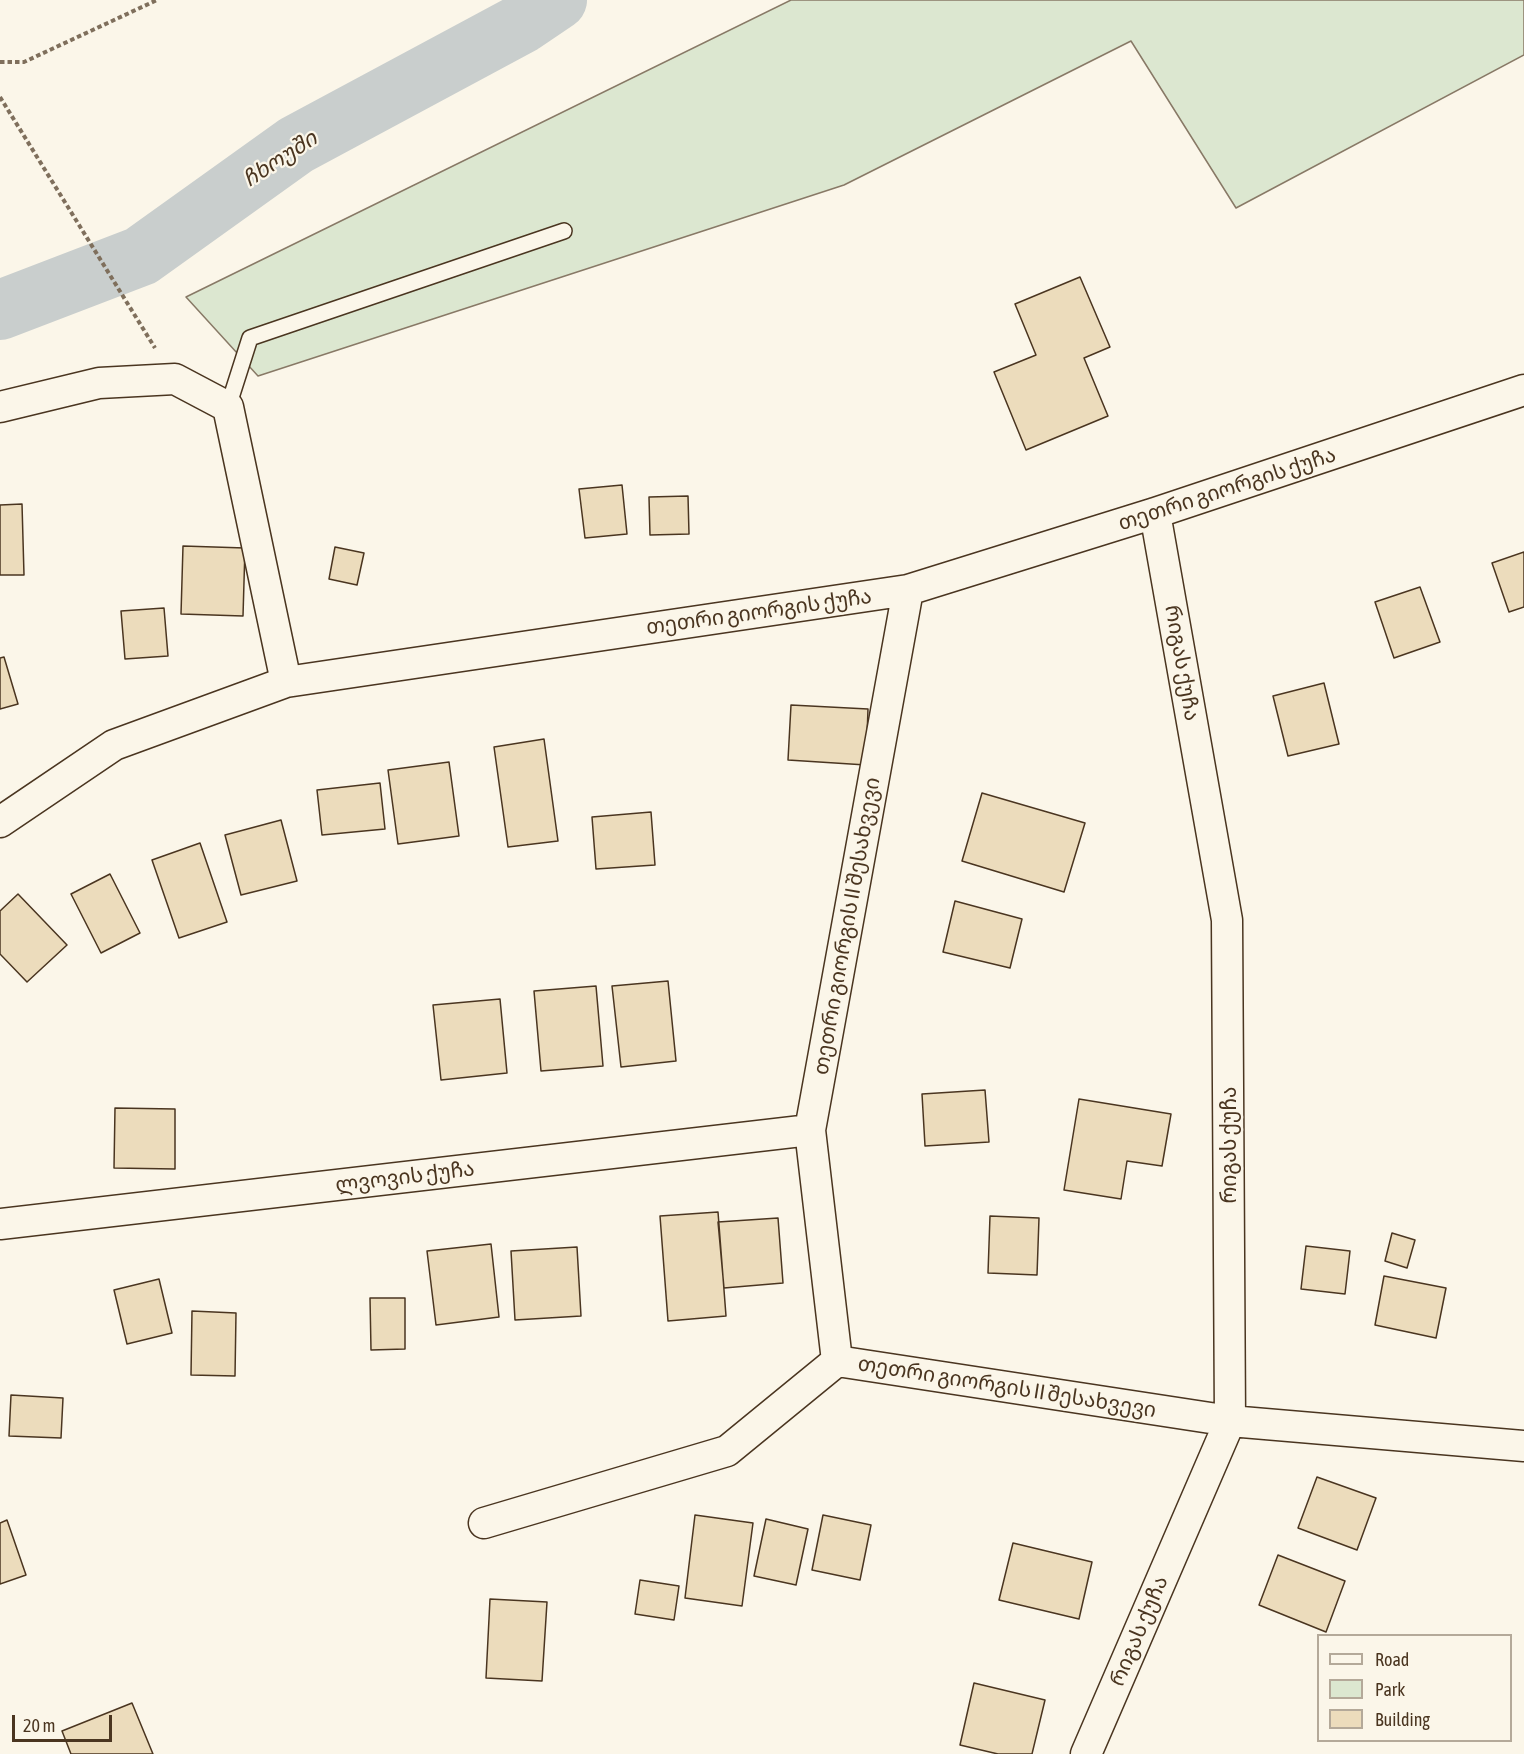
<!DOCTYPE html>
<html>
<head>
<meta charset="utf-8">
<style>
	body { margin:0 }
	#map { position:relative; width:1524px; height:1754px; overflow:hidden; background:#fbf6e9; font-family:"Asap Condensed",sans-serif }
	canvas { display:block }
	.legend { position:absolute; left:1317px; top:1634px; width:195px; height:108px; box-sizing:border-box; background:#fbf6e9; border:2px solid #b4a999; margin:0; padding:8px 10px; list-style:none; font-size:18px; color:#4a3520 }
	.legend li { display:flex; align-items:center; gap:12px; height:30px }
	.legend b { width:30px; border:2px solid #b4a999 }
	.scale { position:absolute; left:12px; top:1715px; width:100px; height:27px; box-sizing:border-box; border:3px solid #4a3520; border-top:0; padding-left:8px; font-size:18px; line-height:21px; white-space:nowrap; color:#4a3520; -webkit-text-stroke:4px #fbf6e9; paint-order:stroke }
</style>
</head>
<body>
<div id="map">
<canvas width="1524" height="1754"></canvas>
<ul class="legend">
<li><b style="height:8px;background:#fbf6e9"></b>Road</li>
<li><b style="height:16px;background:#dce7d0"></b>Park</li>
<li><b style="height:16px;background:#ecdcbc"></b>Building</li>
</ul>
<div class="scale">20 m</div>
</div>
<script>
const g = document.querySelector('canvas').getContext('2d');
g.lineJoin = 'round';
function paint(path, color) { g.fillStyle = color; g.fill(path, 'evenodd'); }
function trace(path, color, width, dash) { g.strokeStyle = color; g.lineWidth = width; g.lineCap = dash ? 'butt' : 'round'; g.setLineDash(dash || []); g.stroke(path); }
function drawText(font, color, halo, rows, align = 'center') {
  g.font = font + ' "Asap Condensed","Noto Sans Georgian",sans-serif'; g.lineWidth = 4.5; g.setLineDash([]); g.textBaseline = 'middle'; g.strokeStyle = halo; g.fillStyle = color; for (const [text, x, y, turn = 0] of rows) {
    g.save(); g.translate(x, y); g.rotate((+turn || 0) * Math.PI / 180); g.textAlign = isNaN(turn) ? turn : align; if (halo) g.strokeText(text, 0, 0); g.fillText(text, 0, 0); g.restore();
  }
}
const green = new Path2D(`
	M791 0H1524V55L1236 208 1131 41 844 185 258 376 186 297Z`);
paint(green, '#dce7d0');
trace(green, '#887966', 1.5);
trace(new Path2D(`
	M0 310 141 256 296 145 523 23 557 0`), '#c9cecd', 60);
const building = new Path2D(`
	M1080 277 1110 347 1084 358 1108 416 1026 450 994 372 1036 355 1015 304Z
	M622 485 627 534 585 538 579 489Z
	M688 496 689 534 650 535 649 497Z
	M22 504 24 575H0V505Z
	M183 546 245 548 243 616 181 614Z
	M335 547 364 553 357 585 329 579Z
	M1524 552V607L1509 612 1492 563Z
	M1420 587 1440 642 1394 658 1375 602Z
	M164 608 168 656 125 659 121 611Z
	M4 657 18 704 0 709V658Z
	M1324 683 1339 744 1288 756 1273 696Z
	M791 705 868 709 866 765 788 760Z
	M544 739 558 841 508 847 494 747Z
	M449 762 459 836 398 844 388 770Z
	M380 783 385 829 322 835 317 790Z
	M982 793 1085 823 1064 892 962 861Z
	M651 812 655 865 596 869 592 817Z
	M281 820 297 881 241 895 225 835Z
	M200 843 227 922 179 938 152 860Z
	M110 874 140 933 101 953 71 894Z
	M18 894 67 945 27 982 0 954V911Z
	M955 901 1022 919 1010 968 943 952Z
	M668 981 676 1061 621 1067 612 986Z
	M596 986 603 1066 541 1071 534 991Z
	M500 999 507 1073 441 1080 433 1005Z
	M985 1090 989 1142 925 1146 922 1094Z
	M1079 1099 1171 1114 1162 1166 1127 1161 1121 1199 1064 1190Z
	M115 1108 175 1109V1169L114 1168Z
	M718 1212 726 1316 668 1321 660 1216Z
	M990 1216 1039 1218 1037 1275 988 1273Z
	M778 1218 783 1283 724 1288 718 1222Z
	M1392 1233 1415 1240 1407 1268 1385 1261Z
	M491 1244 499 1317 436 1325 427 1251Z
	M1306 1246 1350 1251 1345 1294 1301 1289Z
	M577 1247 581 1316 515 1320 511 1251Z
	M1384 1276 1446 1288 1436 1338 1375 1325Z
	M159 1279 172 1333 127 1344 114 1290Z
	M370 1298H405V1349L371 1350Z
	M192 1311 236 1313 235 1376 191 1375Z
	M11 1395 63 1398 61 1438 9 1436Z
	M1317 1477 1376 1498 1357 1550 1298 1528Z
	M695 1515 753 1523 742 1606 685 1598Z
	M823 1515 871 1525 860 1580 812 1570Z
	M766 1519 808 1529 796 1585 754 1576Z
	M7 1520 26 1575 0 1584V1523Z
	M1013 1543 1092 1562 1079 1619 999 1600Z
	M1278 1555 1345 1581 1326 1632 1259 1605Z
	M640 1580 679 1586 674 1620 635 1614Z
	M490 1599 547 1602 542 1681 486 1678Z
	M974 1683 1045 1700 1032 1754H998L960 1745Z
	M132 1703 153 1754H71L62 1731Z`);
paint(building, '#ecdcbc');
trace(building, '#4a3520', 1.5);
const service = new Path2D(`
	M228 407 250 338 564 231`);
const minor = new Path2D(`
	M0 407 99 383 175 379 228 407 286 682
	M908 590 810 1130 837 1361 1230 1421 1524 1446
	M0 822 114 745 286 682 908 590 1155 513 1524 390
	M0 1224 810 1130
	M484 1523 727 1451 837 1361
	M1086 1754 1230 1421 1227 920 1155 513`);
trace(service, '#4a3520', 18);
trace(minor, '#4a3520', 33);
trace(new Path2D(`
	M0 62H24L157 0
	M0 97 155 348`), '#7f6f5c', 4, [4.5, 3]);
trace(service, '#fbf6e9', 15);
trace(minor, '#fbf6e9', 30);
drawText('21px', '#4a3520', '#fbf6e9', [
	["თეთრი გიორგის ქუჩა",1227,489,-18],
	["თეთრი გიორგის ქუჩა",759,612,-8],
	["რიგას ქუჩა",1182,663,80],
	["თეთრი გიორგის II შესახვევი",847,926,-80],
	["რიგას ქუჩა",1229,1145,-90],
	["ლვოვის ქუჩა",405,1177,-7],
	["თეთრი გიორგის II შესახვევი",1007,1387,9],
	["რიგას ქუჩა",1139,1631,-67]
]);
drawText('italic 22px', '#4a3520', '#fbf6e9', [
	["ჩხოუში",280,159,-33]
]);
</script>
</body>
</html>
